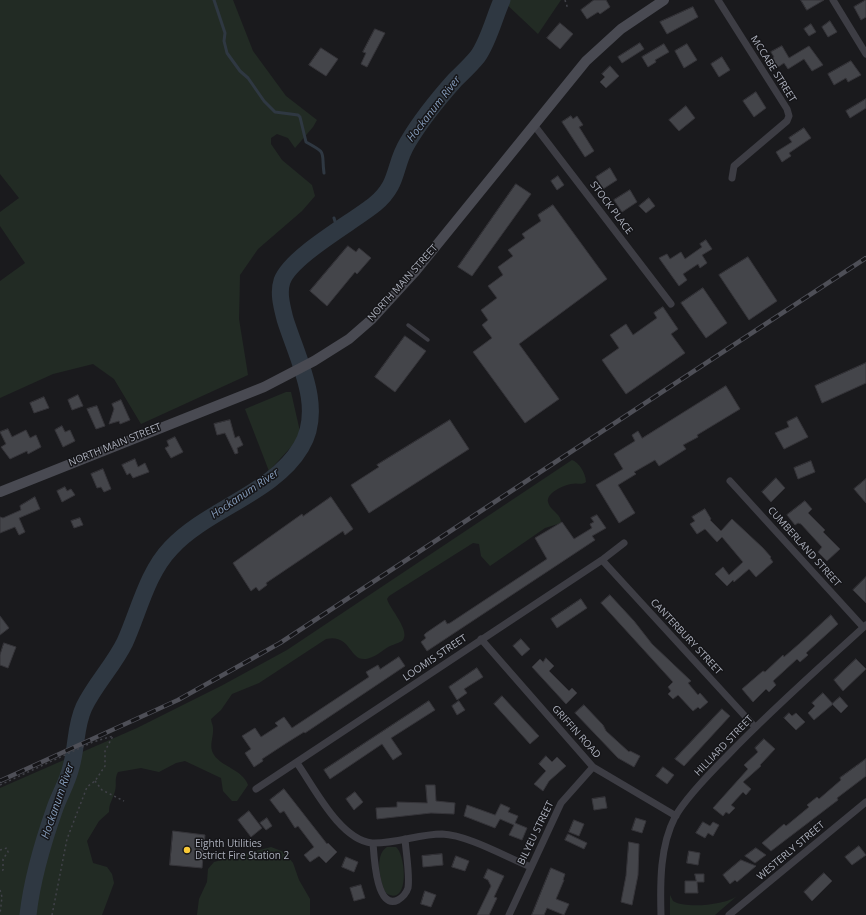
<!DOCTYPE html>
<html>
<head>
<meta charset="utf-8">
<style>
	body { margin:0 }
	canvas { display:block; background:#1a1a1d }
</style>
</head>
<body>
<canvas width="866" height="915"></canvas>
<script>
const g = document.querySelector('canvas').getContext('2d');
g.lineJoin = 'round';
function paint(path, color) { g.fillStyle = color; g.fill(path, 'evenodd'); }
function trace(path, color, width, dash) { g.strokeStyle = color; g.lineWidth = width; g.lineCap = dash ? 'butt' : 'round'; g.setLineDash(dash || []); g.stroke(path); }
function drawText(font, color, halo, rows, align = 'center') {
  g.font = font + ' "Open Sans",sans-serif'; g.lineWidth = 3; g.setLineDash([]); g.textBaseline = 'middle'; g.strokeStyle = halo; g.fillStyle = color; for (const [text, x, y, turn = 0] of rows) {
    g.save(); g.translate(x, y); g.rotate((+turn || 0) * Math.PI / 180); g.textAlign = isNaN(turn) ? turn : align; if (halo) g.strokeText(text, 0, 0); g.fillText(text, 0, 0); g.restore();
  }
}
paint(new Path2D(`
	M0 0H233L253 51 286 96 317 120 313 127 295 148 288 138 277 134 271 138V144L282 160 312 185 315 196 302 211 258 249 240 275 239 319 248 375 141 424 114 379 93 364 53 374 0 398V281L25 263 0 226V212L19 198 0 174Z
	M502 0H561L538 34Z
	M286 392H291L301 436 269 471 245 409Z
	M572 460C579 462 586 474 586 482 580 486 578 482 571 484 564 485 546 493 548 502 550 511 562 514 561 523L545 528 490 566 481 556 479 544 473 543 389 596 387 599C389 608 412 632 402 641 397 644 390 645 385 649 346 679 358 632 326 639L259 683 232 694 221 710 211 719C211 722 213 725 213 728 214 737 208 746 214 755 222 767 243 770 248 785L237 801H232L223 791 221 778 185 761 176 763 159 772 141 768 118 772C114 779 117 784 115 791 113 799 109 803 109 812L99 821 87 841 93 863 107 867 112 874 114 883 102 915H0V788L137 728 221 686 287 650Z
	M271 847 284 852 293 863 299 880 310 899V915H197L199 899 207 882 208 869 214 862Z
	M387 847H396C406 855 410 908 386 893 380 882 374 855 387 847Z
	M670 895 673 901C685 909 726 905 737 896L715 915H670Z`), '#222b24');
trace(new Path2D(`
	M214 0 225 33 224 41 227 53 240 71 248 78 264 101 275 112 298 115 300 117 306 142C328 154 321 151 324 173
	M334 218 338 231`), '#2f3842', 3);
trace(new Path2D(`
	M28 915C32 879 43 842 55 808 60 794 68 781 71 767 77 747 75 726 84 707 95 684 114 665 125 642 139 611 147 573 171 548 207 509 274 493 301 447 325 408 297 358 285 319 282 307 278 293 282 281 291 256 353 222 375 204 400 183 393 166 408 142 421 120 438 99 455 80 463 72 471 65 478 56 489 40 494 18 502 0`), '#2f3842', 17);
const building = new Path2D(`
	M594 0H606L610 7 600 14 598 12 587 19 581 10Z
	M801 0H824L807 10Z
	M866 0V17L861 20 854 7Z
	M693 7 698 17 667 34 660 22Z
	M830 21 837 32 828 37 822 27Z
	M560 23 573 34 560 49 547 38Z
	M811 24 816 32 809 36 804 29Z
	M375 29 385 33 367 67 361 64 366 53 363 52Z
	M640 43 644 49 622 63 618 57Z
	M664 44 669 52 655 60 656 62 648 67 642 57Z
	M687 44 697 60 684 68 675 51Z
	M782 46 789 58 809 46 823 65 812 71 804 59 788 69 784 63 775 69 770 60 774 57 771 52Z
	M321 48 338 59 326 76 309 65Z
	M722 57 730 70 719 77 711 64Z
	M851 61 861 75 848 82 846 78 834 85 828 74Z
	M610 66 619 76 606 88 600 82 605 77 602 74Z
	M756 92 766 108 754 117 743 101Z
	M866 99V108L850 118 846 111Z
	M686 106 695 118 679 131 669 120Z
	M571 116 573 119 577 116 583 125 579 127 594 151 585 157 562 122Z
	M804 128 811 138 789 153 791 156 782 162 776 152 792 142 789 138Z
	M610 168 617 180 603 189 596 177Z
	M558 176 564 185 557 190 551 181Z
	M516 184 531 194 472 276 458 267Z
	M630 190 637 202 622 212 614 200Z
	M649 198 655 206 646 213 639 206Z
	M553 205 607 279 519 344 559 399 525 423 473 352 492 338 482 325 488 320 481 310 497 298 488 286 503 275 498 267 513 256 508 250 525 238 522 234 541 221 538 215Z
	M706 240 712 249 702 255 707 263 700 268 698 264 683 274 687 280 679 286 659 258 667 254 670 259 681 252 685 259 702 247 700 244Z
	M348 246 356 252 359 248 371 258 357 274 355 272 327 306 310 291Z
	M748 257 777 301 749 320 719 275Z
	M703 288 727 323 706 338 681 303Z
	M663 307 678 329 671 334 685 353 626 394 602 360 619 348 610 335 626 324 633 335 657 318 654 313Z
	M405 336 426 351 395 392 375 377Z
	M866 363V383L822 403 815 386Z
	M726 386 740 409 697 435 698 437 683 445 686 449 659 466 655 460 634 472 636 474 618 485 635 513 619 523 596 485 623 469 614 454 635 441 632 435 638 431 642 438Z
	M78 395 83 406 72 410 68 400Z
	M44 397 49 408 34 413 30 403Z
	M121 400 130 420 120 424 119 421 109 424 114 409 112 404Z
	M97 406 105 426 96 429 87 409Z
	M797 417 808 437 784 449 775 433 789 427 787 422Z
	M230 420 235 438 239 436 243 445 237 448 238 453 235 454 225 433 217 435 214 424Z
	M450 420 469 449 369 513 351 485 379 467 377 465Z
	M62 426 65 432 70 430 75 441 63 447 55 430Z
	M8 429 12 437 26 430 30 438 36 435 41 447 28 454 27 451 10 459 1 447 6 444 0 432Z
	M175 437 183 452 171 458 165 448 169 446 167 441Z
	M135 459 138 467 145 463 149 472 133 478 130 473 127 475 122 465Z
	M811 461 815 472 798 479 794 468Z
	M103 469 111 489 104 492 101 487 97 488 91 474Z
	M776 478 785 488 771 502 762 492Z
	M866 479V503L854 489Z
	M65 487 67 491 71 489 75 495 62 502 57 491Z
	M35 497 40 509 19 518 25 532 19 535 15 527 0 533V517L3 518 21 510 20 506Z
	M331 497 353 529 345 535 343 531 266 583 267 585 259 591 256 587 251 591 233 563 302 514 303 516Z
	M805 501 812 509 808 513 825 530 823 532 840 549 827 561 818 552 822 547 801 524 798 523 795 525 787 515Z
	M705 509 711 519 710 520 721 531 732 519 763 548 771 557 770 558 773 562 756 577 749 569 734 582 733 580 727 586 715 574 723 567 729 575 743 562 722 537 717 542 705 529 697 534 690 524 695 521 692 517Z
	M597 515 606 528 592 536 595 540 427 651 421 642 426 638 424 635 426 633 445 620 447 624 450 623 547 559 535 538 562 522 574 539 592 528 590 524 594 522 591 518Z
	M80 518 83 525 74 528 71 521Z
	M866 577V603L853 590Z
	M610 595 634 621 652 644 691 681 688 683 698 695 700 693 708 702 700 709 698 707 693 711 678 695 673 699 668 694 671 691 668 687 673 682 601 603Z
	M581 599 587 608 557 628 551 619Z
	M831 615 838 624 806 653 808 655 800 662 797 659 773 681 776 685 769 692 766 689 753 702 742 689 763 671 765 672 783 655 784 657 799 644Z
	M0 616 9 628 0 635Z
	M521 639 530 649 522 656 513 646Z
	M4 643 16 647 8 668 0 665V655Z
	M399 657 405 666 305 733 304 732 288 742 262 759 263 761 254 767 245 753 251 749 242 736 255 728 261 737 278 726 275 723 284 717 292 728 369 677 366 672 378 665 380 669Z
	M546 658 554 666 549 671 569 691 572 688 577 693 566 704 532 667 540 659 543 662Z
	M856 659 866 669 843 691 834 680Z
	M477 668 483 677 464 689 467 693 457 700 449 687Z
	M823 693 833 704 814 720 808 713 815 706 812 703Z
	M502 696 539 736 530 744 494 704Z
	M840 697 848 706 841 713 832 704Z
	M429 701 435 710 391 738 402 754 393 760 382 744 330 779 324 770Z
	M459 701 465 710 457 715 452 706Z
	M584 705 603 725 606 731 629 752 630 751 640 756 634 767 618 758 575 713Z
	M722 709 730 716 684 766 675 759Z
	M789 713 792 716 796 713 805 722 796 730 784 718Z
	M764 739 775 749 760 765 761 766 743 782 751 789 746 795 743 792 731 805 735 808 729 814 726 812 723 816 713 808 748 769 744 765 758 752 755 748Z
	M546 756 552 762 557 757 566 766 549 781 543 791 534 784 546 771 539 764Z
	M866 759V776L837 798 838 800 771 851 762 843 784 824 786 826 809 807 807 805 817 797 819 799 841 780 840 778Z
	M663 767 674 775 667 784 656 776Z
	M426 785H435L436 801 455 803 454 814 431 813 377 819 376 808 397 807V802L427 803Z
	M284 789 327 844 328 843 337 852 326 863 319 856 310 862 304 855 314 847 298 826 295 828 284 811 280 813 270 800Z
	M355 792 363 802 354 810 346 799Z
	M605 797 607 808 594 810 592 799Z
	M501 804 510 808 508 812 518 816 515 823 527 828 522 840 509 835 514 825 500 819 495 828 464 816 467 805 495 815Z
	M249 811 262 828 251 837 238 820Z
	M267 818 272 826 266 830 260 823Z
	M636 818 646 821 642 833 632 830Z
	M574 820 584 824 579 836 569 832Z
	M703 822 710 826 713 822 719 825 713 836 708 833 705 838 696 833Z
	M173 831 205 835 202 868 170 865Z
	M568 834 587 843 584 849 565 840Z
	M629 842 639 844 638 875 632 905 621 902 626 876Z
	M859 846 866 855 852 865 845 857Z
	M756 848 766 855 755 863 745 856Z
	M689 851 700 853 698 865 687 863Z
	M442 854 443 865 423 867 422 856Z
	M456 856 469 861 465 871 452 867Z
	M346 857 358 862 354 872 342 867Z
	M741 860 756 866 737 882 735 880 730 884 723 875Z
	M551 868 565 874 563 880H564L556 899 569 904 564 915 547 908 544 915H532Z
	M488 869 504 876 494 897 497 898 489 915H477L491 886 488 880 484 878Z
	M824 873 832 881 812 901 804 892Z
	M695 874H704V882H697L698 893H685V881H696Z
	M361 885 365 898 354 901 350 888Z
	M425 891 436 895 431 907 421 904Z`);
paint(building, '#44454a');
trace(building, '#353439', 1);
trace(new Path2D(`
	M565 0 568 9
	M95 781 102 790 124 801
	M0 785 93 742 113 736
	M0 850 7 848 8 852 3 859V870L0 872
	M0 890 2 897 0 914
	M52 915 67 839 87 787 95 781 105 766V751L113 736`), '#414249', 1.5, [2, 3]);
trace(new Path2D(`
	M408 325 428 340`), '#3d3d44', 3.5);
trace(new Path2D(`
	M718 0 787 109 789 116 787 121 734 166 732 178
	M833 0 866 54
	M534 125 671 304
	M730 481 863 627
	M602 560 755 727
	M481 639 593 767 676 816
	M297 763C314 787 340 840 372 843 395 844 419 834 442 834 468 835 506 857 531 867
	M256 789 602 560 624 543
	M373 843C374 855 376 911 398 900 403 897 406 894 408 888 410 875 406 853 405 839
	M509 915 561 803 593 767
	M661 915C660 882 660 846 675 817 685 799 712 771 727 756 771 710 819 668 866 625
	M729 915 866 802`), '#3d3d44', 7);
trace(new Path2D(`
	M0 492 264 387 314 361 349 339 372 319 414 273 586 61 621 29 664 0`), '#494a52', 10);
const rail = new Path2D(`
	M0 781 178 700 280 643 866 258`);
trace(rail, '#4e4f57', 4.5);
trace(rail, '#151518', 3, [9]);
for (const [x, y, r, color] of [
	[187,850,4,"#f9c936"]
]) { const dot = new Path2D(); dot.arc(x, y, r, 0, 2 * Math.PI); g.fillStyle = color; g.fill(dot); trace(dot, '#151518', 1.5); }
drawText('10px', '#acb0bc', '#151518', [
	["MCCABE STREET",773,69,58],
	["STOCK PLACE",611,208,53],
	["NORTH MAIN STREET",403,283,-48],
	["NORTH MAIN STREET",115,445,-22],
	["CUMBERLAND STREET",804,547,48],
	["CANTERBURY STREET",686,637,47],
	["LOOMIS STREET",435,658,-34],
	["GRIFFIN ROAD",576,732,48],
	["HILLIARD STREET",724,746,-46],
	["BILYEU STREET",536,833,-64],
	["WESTERLY STREET",791,851,-40]
]);
drawText('10px', '#acb0bc', '#151518', [
	["Eighth Utilities",195,844],
	["Dstrict Fire Station 2",195,856]
], 'left');
drawText('italic 11px', '#839ab8', '#151518', [
	["Hockanum River",434,109,-52],
	["Hockanum River",245,494,-34],
	["Hockanum River",58,801,-71]
]);
</script>
</body>
</html>
